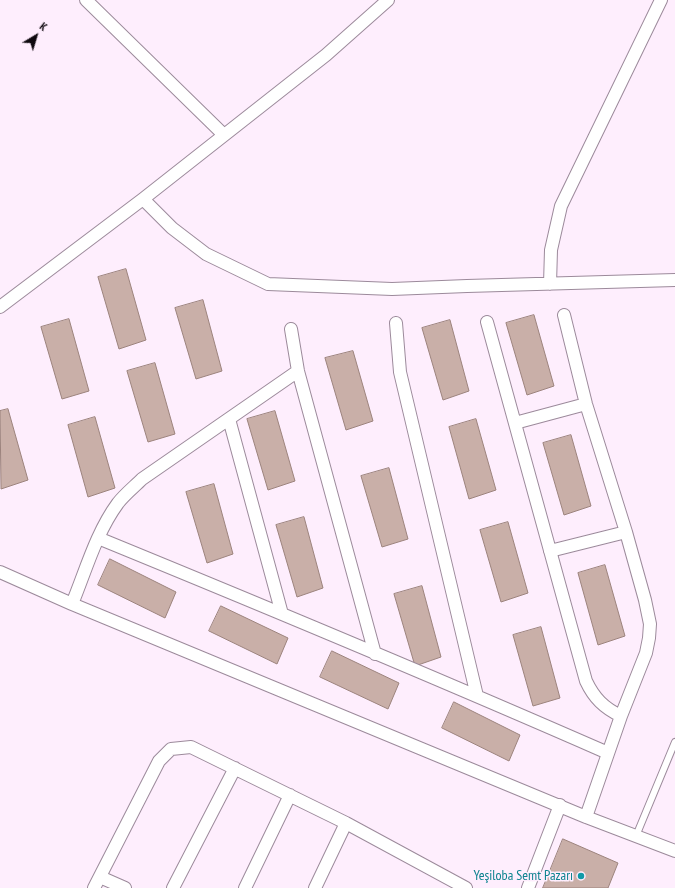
<!DOCTYPE html>
<html>
<head>
<meta charset="utf-8">
<style>
	body { margin:0 }
	#map { position:relative; width:675px; height:888px; overflow:hidden; background:#feeefd; font-family:"PT Sans Narrow",sans-serif }
	canvas { display:block }
	.north { position:absolute; left:16px; top:16px; width:40px; height:40px; -webkit-text-stroke:3px #feeefd; paint-order:stroke; rotate:38deg; font-size:11px; font-weight:700; line-height:16px; text-align:center; color:#0f090f }
	.north::after { content:''; display:block; margin:auto; width:14px; height:18px; background:#0f090f; clip-path:polygon(50% 0,100% 100%,50% 72%,0 100%) }
</style>
</head>
<body>
<div id="map">
<canvas width="675" height="888"></canvas>
<div class="north">K</div>
</div>
<script>
const g = document.querySelector('canvas').getContext('2d');
g.lineJoin = 'round';
function paint(path, color) { g.fillStyle = color; g.fill(path, 'evenodd'); }
function trace(path, color, width, dash) { g.strokeStyle = color; g.lineWidth = width; g.lineCap = dash ? 'butt' : 'round'; g.setLineDash(dash || []); g.stroke(path); }
function drawText(font, color, halo, rows, align = 'center') {
  g.font = font + ' "PT Sans Narrow",sans-serif'; g.lineWidth = 3; g.setLineDash([]); g.textBaseline = 'middle'; g.strokeStyle = halo; g.fillStyle = color; for (const [text, x, y, turn = 0] of rows) {
    g.save(); g.translate(x, y); g.rotate((+turn || 0) * Math.PI / 180); g.textAlign = isNaN(turn) ? turn : align; if (halo) g.strokeText(text, 0, 0); g.fillText(text, 0, 0); g.restore();
  }
}
const building = new Path2D(`
	M126 269 146 340 119 349 98 277Z
	M203 300 222 371 196 379 175 308Z
	M534 315 554 386 527 395 506 323Z
	M69 319 89 391 62 399 41 327Z
	M450 320 469 391 443 400 422 328Z
	M353 351 373 421 346 430 325 358Z
	M155 363 175 434 148 442 127 371Z
	M8 409 28 480 1 489 0 411Z
	M275 411 295 481 268 490 247 419Z
	M95 417 115 488 88 497 68 425Z
	M476 419 496 490 469 499 449 427Z
	M571 435 591 506 564 515 543 443Z
	M389 468 408 539 382 547 361 476Z
	M214 484 233 554 207 563 186 492Z
	M304 517 323 588 297 597 276 525Z
	M508 522 528 593 501 602 480 530Z
	M110 559 176 592 165 618 98 585Z
	M605 565 625 636 598 645 578 573Z
	M422 586 441 657 415 666 394 594Z
	M221 606 288 638 277 664 209 631Z
	M541 627 560 698 533 706 513 635Z
	M332 651 399 683 388 709 320 677Z
	M454 702 520 735 509 761 442 728Z
	M563 839 618 863 608 888H543Z`);
paint(building, '#c9afa8');
trace(building, '#9c837d', 1);
const service = new Path2D(`
	M636 836 675 742`);
const minor = new Path2D(`
	M86 0 224 135
	M143 199 172 228 206 254 268 284 392 289 467 286 675 280
	M550 284 551 250 561 206 661 0
	M0 307 143 199 326 55 388 0
	M564 315 586 404 626 532 645 600 650 624 649 638 646 653 621 716 586 817
	M487 322 586 681C594 698 604 708 621 716
	M396 323 400 372 477 696
	M291 329 298 371 375 654
	M229 419 282 614
	M515 423 586 404
	M98 538C269 608 439 679 608 753
	M550 551 626 532
	M0 572 72 604 586 817 675 851
	M72 604C86 570 96 533 118 503 125 494 134 487 142 479L298 371
	M100 877 125 888
	M94 888 159 761 171 749 191 747 346 823 466 888
	M173 888 235 768
	M245 888 290 795
	M315 888 346 823
	M528 888 560 805`);
trace(service, '#9c8a9b', 8);
trace(minor, '#9c8a9b', 14);
trace(service, '#fff', 6);
trace(minor, '#fff', 12);
for (const [x, y, r, color] of [
	[581,876,4,"#0f9aa8"]
]) { const dot = new Path2D(); dot.arc(x, y, r, 0, 2 * Math.PI); g.fillStyle = color; g.fill(dot); trace(dot, '#feeefd', 1.5); }
drawText('14px', '#0d838f', '#feeefd', [
	["Yeşiloba Semt Pazarı",573,876]
], 'right');
</script>
</body>
</html>
